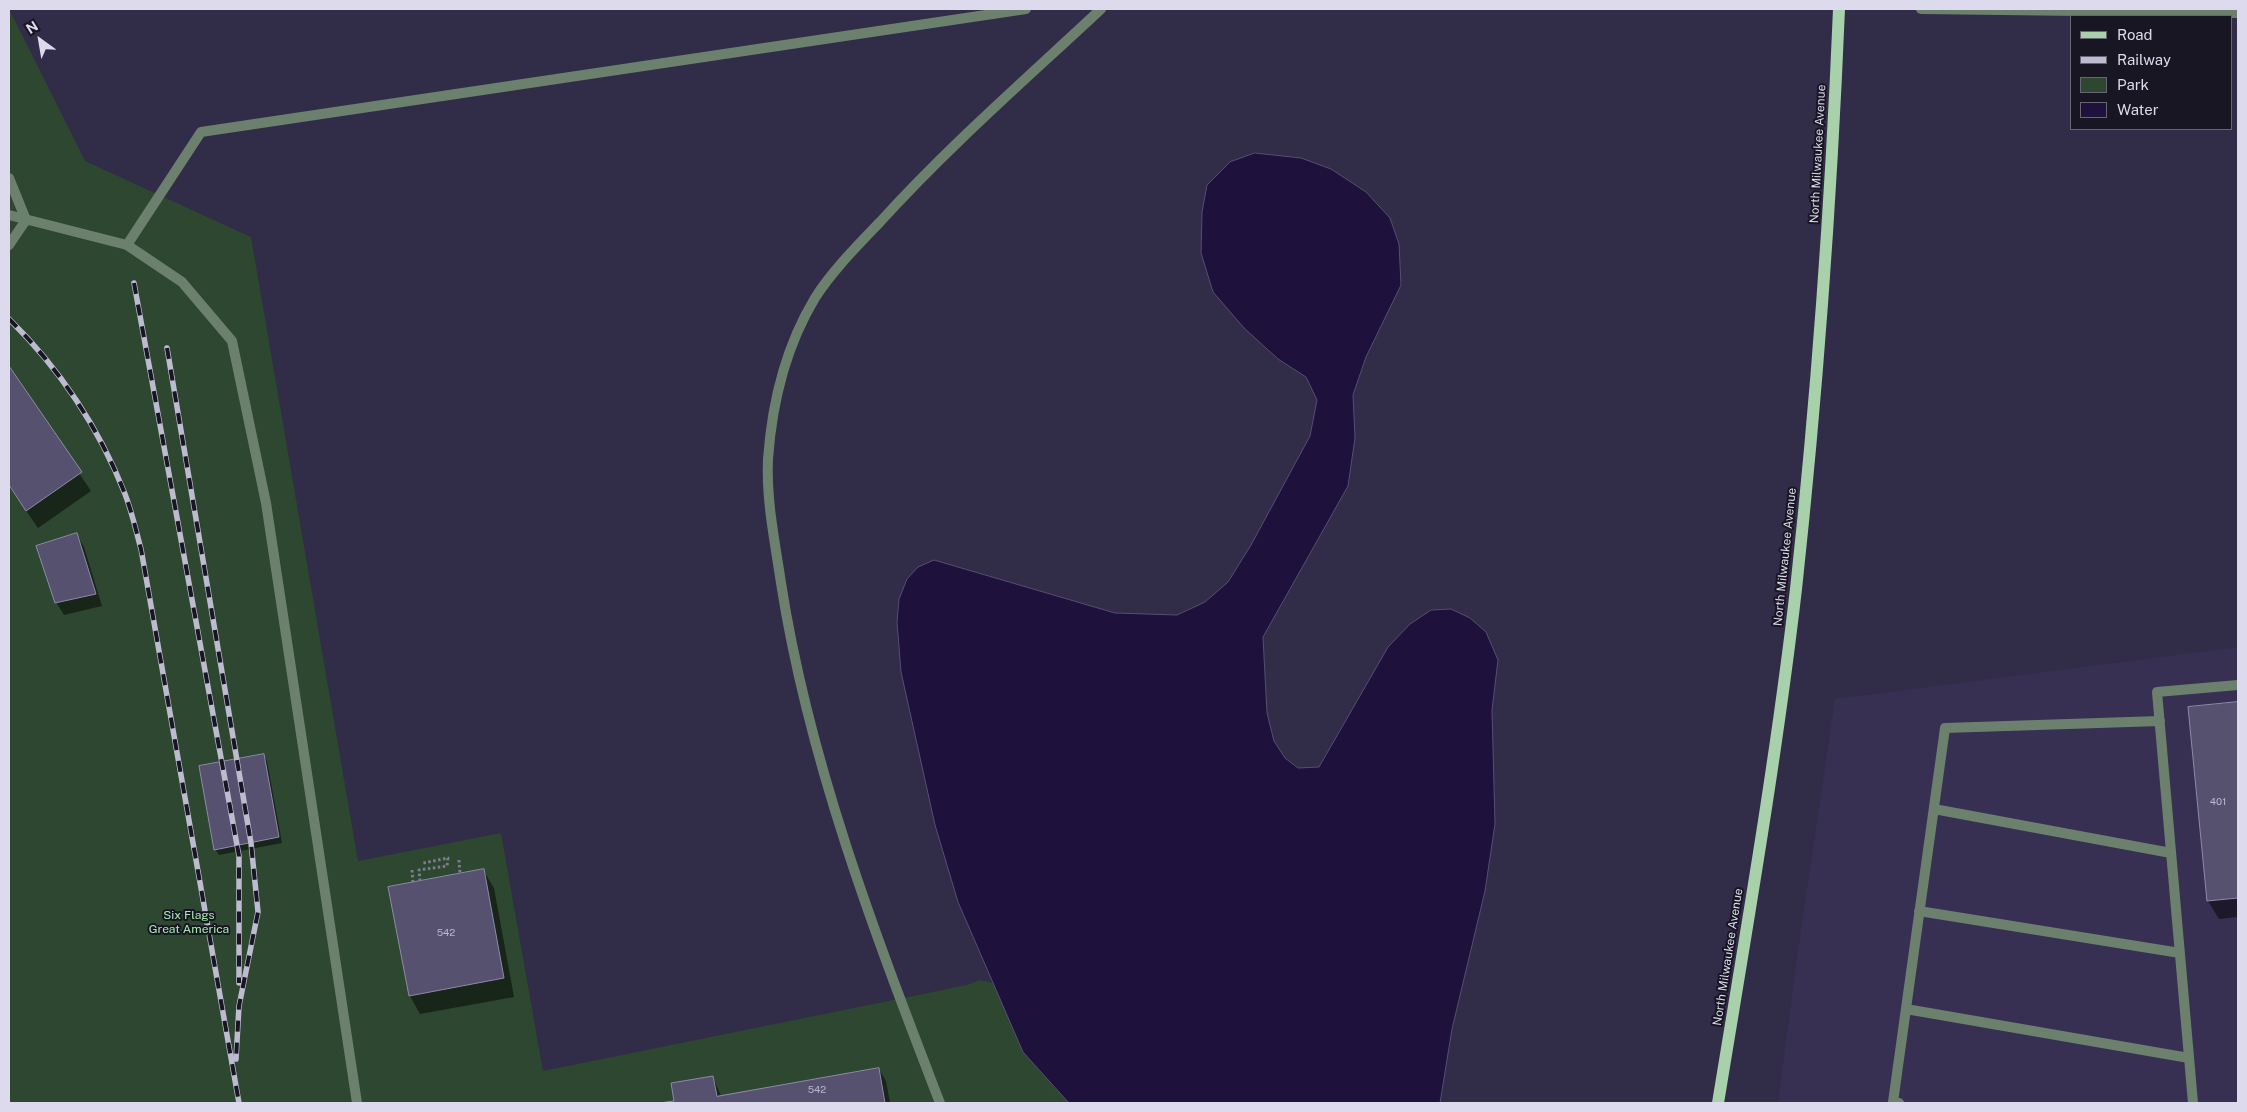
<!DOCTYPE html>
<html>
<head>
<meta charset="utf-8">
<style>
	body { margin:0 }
	#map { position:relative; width:2247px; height:1112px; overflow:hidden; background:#312c47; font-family:"Public Sans",sans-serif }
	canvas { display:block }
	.frame { position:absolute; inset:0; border:10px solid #dcdaec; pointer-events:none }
	.legend { position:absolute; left:2070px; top:15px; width:162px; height:115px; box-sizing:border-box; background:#191623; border:1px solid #676473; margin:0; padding:6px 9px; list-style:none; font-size:15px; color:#dcdaec }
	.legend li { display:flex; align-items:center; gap:10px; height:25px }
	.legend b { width:25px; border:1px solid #676473 }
	.north { position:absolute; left:15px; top:15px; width:50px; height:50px; -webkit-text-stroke:4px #191623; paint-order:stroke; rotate:328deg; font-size:14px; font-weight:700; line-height:20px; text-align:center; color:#dcdaec }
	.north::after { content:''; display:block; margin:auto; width:18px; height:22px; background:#dcdaec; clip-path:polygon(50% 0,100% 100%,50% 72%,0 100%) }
</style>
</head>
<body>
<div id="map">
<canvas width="2247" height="1112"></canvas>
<div class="frame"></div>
<ul class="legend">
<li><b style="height:6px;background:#a7d0ab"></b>Road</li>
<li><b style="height:6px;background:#bdbbcf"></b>Railway</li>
<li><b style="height:14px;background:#2d4730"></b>Park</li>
<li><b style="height:14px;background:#1e123d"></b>Water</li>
</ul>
<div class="north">N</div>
</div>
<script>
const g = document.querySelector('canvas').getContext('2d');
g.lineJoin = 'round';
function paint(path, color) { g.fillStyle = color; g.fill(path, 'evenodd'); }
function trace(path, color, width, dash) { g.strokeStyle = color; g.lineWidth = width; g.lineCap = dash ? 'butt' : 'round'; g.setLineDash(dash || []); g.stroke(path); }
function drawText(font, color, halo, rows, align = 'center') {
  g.font = font + ' "Public Sans",sans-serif'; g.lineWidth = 4; g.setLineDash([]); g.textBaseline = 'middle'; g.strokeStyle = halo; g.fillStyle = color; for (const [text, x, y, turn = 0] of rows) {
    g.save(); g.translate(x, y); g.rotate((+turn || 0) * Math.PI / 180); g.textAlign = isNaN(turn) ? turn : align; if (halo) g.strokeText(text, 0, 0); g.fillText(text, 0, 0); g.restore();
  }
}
paint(new Path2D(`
	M2238 647V1103H1778L1797 957 1835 699Z`), '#373052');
paint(new Path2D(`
	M9 9 85 161 251 237 358 861 501 833 543 1071 967 985 980 980 993 983 1023 1052 1069 1103H9Z`), '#2d4730');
const water = new Path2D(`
	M1255 153 1301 158 1331 169 1366 192 1390 218 1399 244 1401 285 1366 357 1353 395 1355 438 1348 486 1263 637 1267 713 1274 741 1285 758 1298 768 1319 767 1388 647 1410 624 1431 610 1451 609 1470 618 1486 632 1498 660 1492 710 1495 824 1485 891 1452 1029 1440 1103H1069L1023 1052 958 902 935 825 901 672 897 622 899 599 907 579 918 567 934 560 1115 613 1177 615 1205 602 1228 582 1251 545 1310 436 1317 400 1306 377 1278 359 1244 328 1213 292 1201 253 1202 212 1207 185 1230 162Z`);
paint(water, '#1e123d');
trace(water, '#574e72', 1);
paint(new Path2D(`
	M9 368 91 491 38 528 9 486Z
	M77 535 84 547 102 606 64 615 56 602Z
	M2238 703V917L2219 919 2208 901 2189 708Z
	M264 755 267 761 282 843 219 855 215 849Z
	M483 870 494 888 514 997 420 1014 410 996Z
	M879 1069 886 1081 890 1103H667L675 1102 713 1077 721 1096Z`), '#0007');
const building = new Path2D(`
	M9 366 82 472 26 511 9 485Z
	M77 533 96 594 55 603 36 546Z
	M2238 702V898L2207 901 2188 707Z
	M264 754 279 837 214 850 199 766Z
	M484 869 504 978 409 996 388 887Z
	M879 1068 885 1103H659L674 1101 671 1083 713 1076 717 1096Z`);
paint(building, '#56516f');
trace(building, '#8f89ab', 1);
trace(new Path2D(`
	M459 860 460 874
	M412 870 413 883
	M420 881 419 870 447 866 448 858 423 863`), '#7e7a91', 3, [2.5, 2.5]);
trace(new Path2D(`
	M1921 9 2238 13
	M9 178 26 220 9 245
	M9 215 127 245 182 282 232 341 266 503 357 1103
	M127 245 201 132 1026 9
	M1934 809 2171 853
	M1919 911 2180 953
	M1906 1009 2189 1058
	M940 1103C875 934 809 763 781 583 775 542 766 500 768 459 772 403 786 346 815 298 832 271 858 245 880 222 949 146 1026 79 1101 9
	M1899 1103 1893 1102 1945 728 2160 721
	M2193 1103 2157 692 2238 685`), '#6c806e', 10);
trace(new Path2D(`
	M1718 1103C1746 932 1776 761 1796 589 1817 396 1831 203 1839 9`), '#a7d0ab', 12);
const rail = new Path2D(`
	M134 283 239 856V983
	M9 319C59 368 99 428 125 494 132 512 136 531 141 549L239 1103
	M167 348 251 843 258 912 239 1006 236 1059`);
trace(rail, '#bdbbcf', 5.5);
trace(rail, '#191623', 4, [11]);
drawText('10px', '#bab8cd', null, [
	["401",2218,802],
	["542",446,933],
	["542",817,1090]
]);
drawText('12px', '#dcdaec', '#191623', [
	["North Milwaukee Avenue",1818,154,-87],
	["North Milwaukee Avenue",1785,557,-84],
	["North Milwaukee Avenue",1728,957,-81]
]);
drawText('12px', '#a7edaf', '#191623', [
	["Six Flags",189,915],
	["Great America",189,929]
]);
</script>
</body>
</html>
